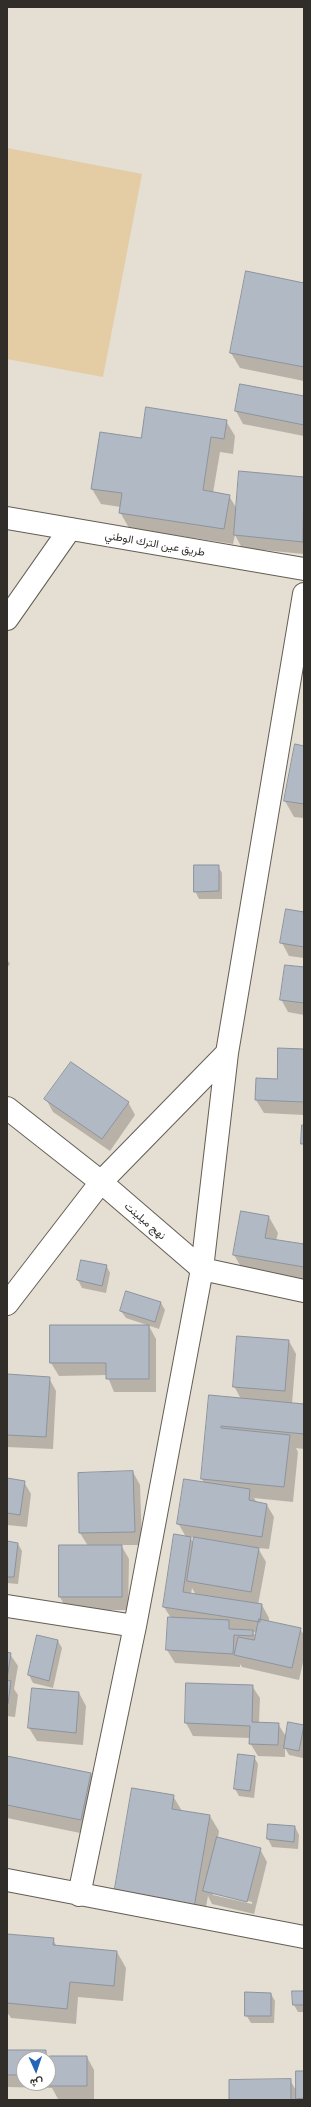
<!DOCTYPE html>
<html>
<head>
<meta charset="utf-8">
<style>
	body { margin:0 }
	#map { position:relative; width:311px; height:2107px; overflow:hidden; background:#e5ded2; font-family:Raleway,Vazirmatn,sans-serif }
	canvas { display:block }
	.frame { position:absolute; inset:0; border:8px solid #312e2a; pointer-events:none }
	.north { position:absolute; left:16px; top:2051px; width:40px; height:40px; box-sizing:border-box; background:#fff; border:1px solid #adabaa; border-radius:50%; rotate:177deg; font-size:11px; font-weight:700; line-height:16px; text-align:center; color:#312e2a }
	.north::after { content:''; display:block; margin:auto; width:14px; height:18px; background:#2565b7; clip-path:polygon(50% 0,100% 100%,50% 72%,0 100%) }
</style>
</head>
<body>
<div id="map">
<canvas width="311" height="2107"></canvas>
<div class="frame"></div>
<div class="north">ش</div>
</div>
<script>
const g = document.querySelector('canvas').getContext('2d');
g.lineJoin = 'round';
function paint(path, color) { g.fillStyle = color; g.fill(path, 'evenodd'); }
function trace(path, color, width, dash) { g.strokeStyle = color; g.lineWidth = width; g.lineCap = dash ? 'butt' : 'round'; g.setLineDash(dash || []); g.stroke(path); }
function drawText(font, color, halo, rows, align = 'center') {
  g.font = font + ' Raleway,Vazirmatn,sans-serif'; g.lineWidth = 4; g.setLineDash([]); g.textBaseline = 'middle'; g.strokeStyle = halo; g.fillStyle = color; for (const [text, x, y, turn = 0] of rows) {
    g.save(); g.translate(x, y); g.rotate((+turn || 0) * Math.PI / 180); g.textAlign = isNaN(turn) ? turn : align; if (halo) g.strokeText(text, 0, 0); g.fillText(text, 0, 0); g.restore();
  }
}
paint(new Path2D(`
	M7 148 142 174 103 377 7 359Z`), '#e4cca4');
paint(new Path2D(`
	M304 284V381L240 368 231 353Z
	M241 385 304 397V436L243 424 236 411Z
	M226 421 235 436 233 454 220 452 213 493 229 496 237 509 240 472 304 478V554L242 548 235 535 233 544 129 528 120 512 121 507 101 504 92 489 142 439Z
	M304 747V818L294 817 285 801Z
	M218 866 222 873V899H199L195 891Z
	M304 913V958L289 956 282 943Z
	M7 959 10 964 7 968Z
	M304 969V1015L288 1012 281 999Z
	M304 1050V1115L264 1113 256 1100 278 1080Z
	M46 1099 128 1102 135 1115 110 1151 53 1112Z
	M241 1212 269 1217 278 1233 276 1241 304 1245V1281L243 1270 234 1255Z
	M106 1265 110 1273 106 1293 82 1288 78 1280Z
	M161 1303 165 1310 159 1329 126 1318 121 1311Z
	M149 1326 156 1339V1392H114L107 1375 59 1376 51 1363Z
	M289 1341 296 1354 292 1404 304 1405V1449L296 1448 298 1452 293 1502 254 1498 257 1503 267 1505 274 1517 269 1549 258 1548 266 1562 258 1605H262L269 1618V1622L300 1629 304 1635V1658L299 1680 242 1667 240 1664V1667L175 1663 167 1650 171 1618 164 1607 186 1537 178 1523 204 1483 202 1479 210 1396 241 1399 234 1386ZM190 1537 195 1538 194 1544ZM192 1588 196 1595 191 1594ZM253 1632 257 1633 256 1637Z
	M7 1375 49 1378 56 1391 53 1449 7 1447Z
	M133 1472 140 1485 142 1545H121L129 1559 128 1610H67L60 1597 88 1546 80 1533Z
	M7 1479 24 1482 31 1494 27 1527 7 1525Z
	M7 1542 18 1544 22 1551 18 1584 7 1583Z
	M38 1636 58 1641 62 1648 53 1688 33 1683 29 1675Z
	M7 1653 10 1654 18 1666 14 1689 18 1695 15 1717 7 1716Z
	M187 1684 252 1686 260 1698 259 1723 278 1724 287 1738 303 1726V1758L289 1755 285 1748V1757L258 1756 250 1743V1738L193 1736 186 1723Z
	M32 1689 79 1693 86 1706 83 1745 37 1741 29 1728Z
	M7 1757 91 1774 100 1790 90 1835 7 1818Z
	M254 1757 258 1764 254 1798 239 1796 235 1789Z
	M173 1796 182 1811 210 1816 219 1831 218 1838 260 1849 267 1862 254 1914 212 1904 208 1896 203 1923 115 1894ZM213 1892 252 1902V1904L213 1895Z
	M269 1825 295 1827 299 1835 298 1849 272 1847 268 1839Z
	M53 1939 57 1947 117 1952 126 1968 123 2001 78 1997 76 2024 11 2018 7 2012V1947Z
	M304 1992V2012H298L294 2005Z
	M271 1994 275 2001 274 2023H251L246 2015Z
	M7 2051H45L51 2061 87 2057 94 2070V2099H58L52 2088 7 2087ZM24 2059H48V2083H24Z
	M304 2072V2100H230L290 2080 297 2092Z`), '#0003');
const building = new Path2D(`
	M246 271 304 283V367L230 353Z
	M240 384 304 396V425L235 411Z
	M146 407 227 420 224 439 211 437 203 490 230 495 224 529 119 513 122 493 91 489 100 432 141 438Z
	M239 471 304 477 303 542 234 535Z
	M295 744 304 746V804L284 801Z
	M194 865H219V891L194 892Z
	M286 909 304 912V947L280 943Z
	M285 965 304 967V1003L280 1000Z
	M278 1048 304 1049V1102L255 1100 256 1078 277 1079Z
	M71 1062 129 1102 102 1139 44 1099Z
	M302 1125H304V1144H301Z
	M241 1211 269 1216 265 1238 304 1244V1267L233 1255Z
	M81 1260 107 1265 102 1286 77 1280Z
	M126 1291 161 1302 155 1322 120 1311Z
	M50 1325H149V1379H106V1363H50Z
	M237 1336 289 1340 285 1391 233 1387Z
	M7 1374 50 1377 46 1437 7 1435Z
	M209 1395 304 1404V1434L221 1426V1428L290 1435 284 1487 201 1479Z
	M133 1471 135 1532 79 1533 78 1473Z
	M7 1478 25 1481 20 1515 7 1513Z
	M184 1479 250 1489 249 1500 267 1504 262 1537 177 1524Z
	M174 1534 191 1537 183 1592 262 1604 260 1622 163 1607Z
	M194 1537 259 1548 251 1592 187 1581Z
	M7 1541 18 1543 14 1577H7Z
	M59 1545H122V1597H59Z
	M168 1617 229 1620V1629L253 1630V1636L234 1635 233 1654 166 1650Z
	M259 1619 301 1628 292 1668 234 1655 238 1637 254 1640Z
	M37 1635 58 1640 49 1681 28 1675Z
	M7 1652 11 1653 7 1679Z
	M7 1680 11 1681 8 1704H7Z
	M186 1683 253 1685 252 1722 279 1723 278 1745 249 1744 250 1726 185 1723Z
	M32 1688 79 1692 76 1733 28 1728Z
	M288 1722 304 1725 299 1751 284 1748Z
	M238 1754 255 1756 250 1791 234 1789Z
	M7 1756 91 1773 81 1820 7 1805Z
	M132 1788 174 1795 172 1809 210 1815 194 1908 114 1894Z
	M268 1824 295 1826 294 1842 267 1839Z
	M217 1837 261 1848 247 1902 203 1891Z
	M7 1934 54 1938 53 1945 117 1951 114 1986 70 1982 67 2009 7 2003Z
	M292 1991H304V2005H293Z
	M245 1992 271 1993V2016H245Z
	M7 2050H46V2059H24V2075H7Z
	M50 2056H87V2086H50Z
	M296 2071H304V2098L296 2099Z
	M291 2079V2100H229V2080Z`);
paint(building, '#b1b9c4');
trace(building, '#8c939e', 1);
const minor = new Path2D(`
	M7 619 70 529
	M7 1108 101 1182 202 1269 304 1291
	M7 1304 101 1182 227 1053
	M7 1606 135 1626
	M7 1880 304 1937
	M79 1895 135 1626 202 1269 227 1053 304 594`);
const secondary = new Path2D(`
	M7 518 304 569`);
trace(minor, '#645e54', 24);
trace(secondary, '#645e54', 24);
trace(minor, '#fff', 22);
trace(secondary, '#fff', 22);
drawText('11px', '#312e2a', '#fff', [
	["طريق عين الترك الوطني",155,544,10],
	["نهج ميلينت",145,1221,41]
]);
</script>
</body>
</html>
